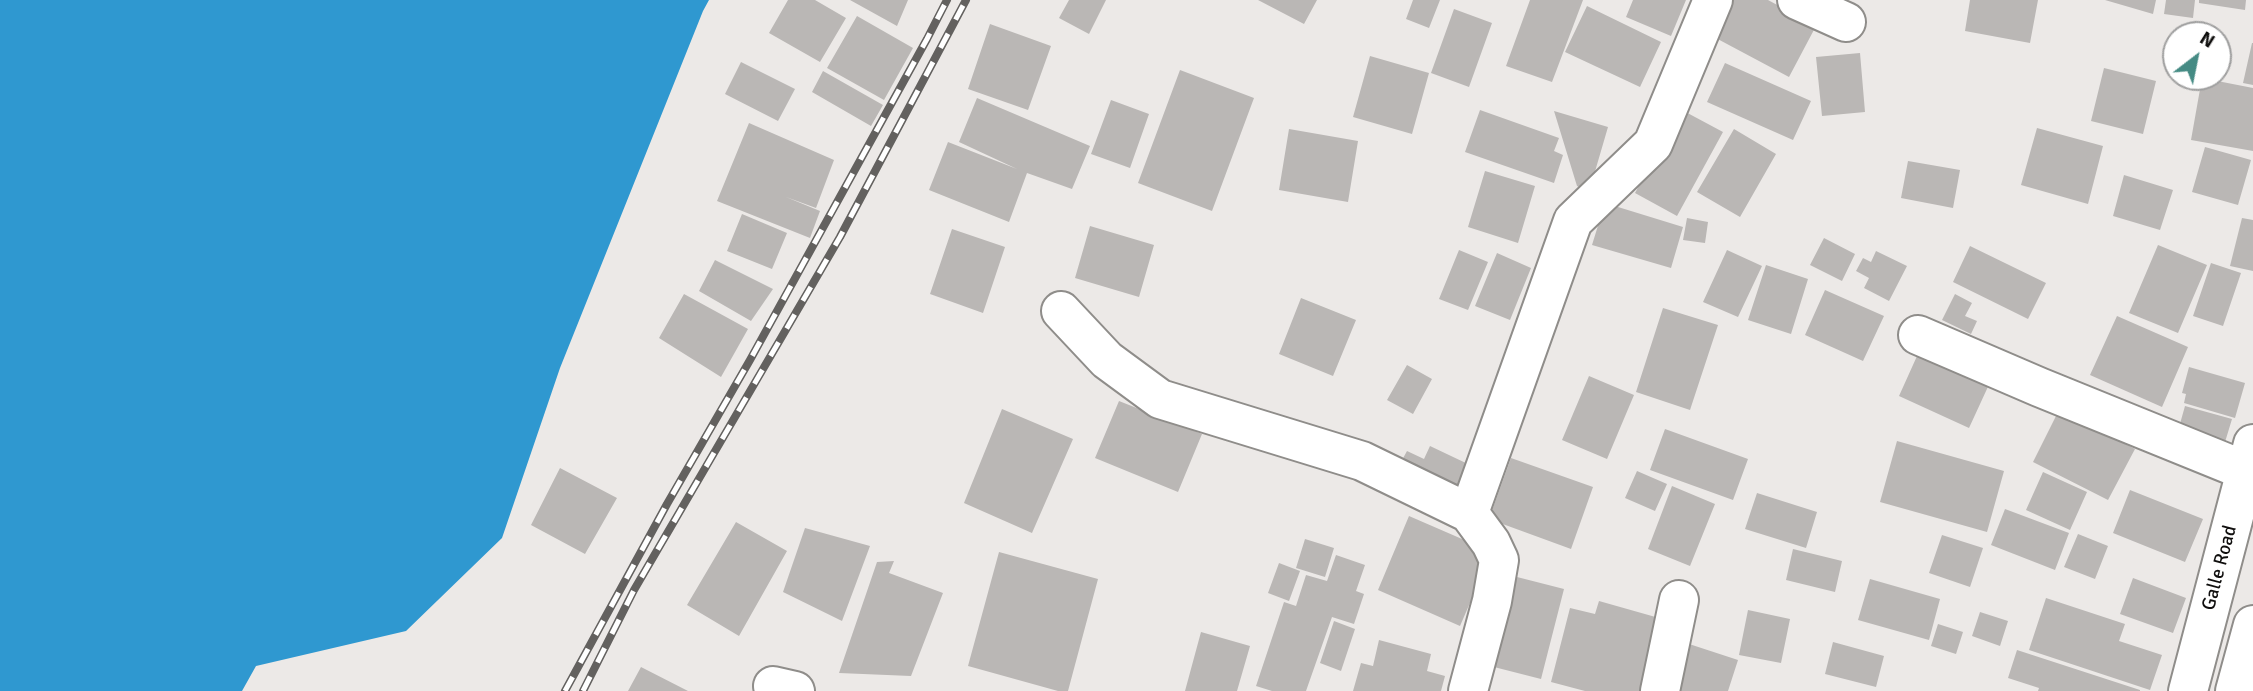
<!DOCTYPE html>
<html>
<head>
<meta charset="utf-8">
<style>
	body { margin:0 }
	#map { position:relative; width:2253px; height:691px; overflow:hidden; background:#ece9e7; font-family:Signika,sans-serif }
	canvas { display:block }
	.north { position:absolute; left:2162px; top:21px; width:70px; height:70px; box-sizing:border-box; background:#fff; border:2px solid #9f9f9f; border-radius:50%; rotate:32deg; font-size:19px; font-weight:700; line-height:28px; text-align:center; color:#100f0e }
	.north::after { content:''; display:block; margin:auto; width:24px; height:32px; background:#458b84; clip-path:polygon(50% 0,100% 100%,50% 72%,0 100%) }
</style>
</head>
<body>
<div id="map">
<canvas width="2253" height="691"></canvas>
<div class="north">N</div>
</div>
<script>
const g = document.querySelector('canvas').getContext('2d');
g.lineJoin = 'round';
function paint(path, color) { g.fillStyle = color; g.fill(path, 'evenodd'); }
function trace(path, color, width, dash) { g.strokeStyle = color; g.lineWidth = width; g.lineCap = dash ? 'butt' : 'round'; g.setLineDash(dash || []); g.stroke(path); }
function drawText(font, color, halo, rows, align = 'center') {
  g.font = font + ' Signika,sans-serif'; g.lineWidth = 5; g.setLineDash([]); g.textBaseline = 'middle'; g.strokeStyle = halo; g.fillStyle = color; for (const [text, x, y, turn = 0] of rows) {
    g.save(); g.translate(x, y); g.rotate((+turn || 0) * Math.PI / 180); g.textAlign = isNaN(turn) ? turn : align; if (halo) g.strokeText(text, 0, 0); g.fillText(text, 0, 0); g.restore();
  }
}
paint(new Path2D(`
	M0 0H709L703 11 560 368 502 538 406 631 256 666 242 691H0Z`), '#2f98d0');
paint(new Path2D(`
	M788 0H815L846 18 820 62 769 33Z
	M850 0H908L897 26Z
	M1069 0H1106L1089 34 1059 18Z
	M1258 0H1317L1304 24Z
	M1413 0H1440L1429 28 1406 19Z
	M1530 0H1583L1552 82 1506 66Z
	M1633 0H1686L1671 36 1626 17Z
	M1731 0H1768L1816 26 1789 77 1712 36Z
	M1970 0H2038L2030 43 1965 31Z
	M2105 0H2156L2153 14Z
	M2166 0H2195L2193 18 2164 14Z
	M2199 0H2246L2245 10 2199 3Z
	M1587 6 1661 42 1640 87 1565 52Z
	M1454 9 1492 23 1469 87 1431 73Z
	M857 16 913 48 884 100 827 68Z
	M990 24 1051 46 1028 110 968 89Z
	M2252 43H2253V85L2243 83Z
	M1860 53 1865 112 1822 116 1816 57Z
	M1370 56 1429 73 1412 134 1353 117Z
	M741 62 795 89 778 121 725 94Z
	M1725 63 1811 101 1793 140 1707 102Z
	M2104 68 2156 81 2143 134 2091 121Z
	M1180 70 1254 98 1212 211 1138 183Z
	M823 71 883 105 871 126 812 92Z
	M2202 78 2253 88V151L2191 140Z
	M977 98 1090 146 1072 189 1027 173 1009 222 929 190 948 142 1017 169 959 142Z
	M1111 100 1149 114 1130 168 1091 154Z
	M1680 109 1723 132 1677 216 1635 193Z
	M1480 110 1559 138 1554 151 1563 155 1554 183 1465 152Z
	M1554 111 1608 127 1589 192 1577 186Z
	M749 123 834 160 816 208 786 197 820 211 810 238 717 201Z
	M2037 128 2103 146 2088 204 2021 185Z
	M1289 129 1358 141 1348 202 1279 190Z
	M1734 129 1776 154 1740 217 1697 192Z
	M2205 147 2251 160 2238 205 2192 192Z
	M1908 161 1960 170 1953 208 1901 198Z
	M1485 171 1535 186 1518 243 1468 227Z
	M2124 175 2173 190 2160 230 2113 216Z
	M1605 203 1683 227 1671 268 1592 245Z
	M742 214 787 233 772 269 727 251Z
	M1687 218 1708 222 1705 243 1683 240Z
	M2242 218 2253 220V271L2230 266Z
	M1090 226 1154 245 1139 297 1075 278Z
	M952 229 1005 247 983 313 930 294Z
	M1824 238 1855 254 1842 281 1810 265Z
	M2158 245 2207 265 2178 333 2129 313Z
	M1970 246 2046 283 2028 319 1953 282Z
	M1459 250 1488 262 1468 310 1439 299Z
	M1727 250 1762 266 1738 317 1703 302Z
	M1876 251 1907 266 1889 301 1864 288 1869 278 1856 271 1863 258 1871 262Z
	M1497 253 1531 268 1510 320 1475 306Z
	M715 260 773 289 751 321 699 291Z
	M2211 263 2241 273 2223 326 2193 316Z
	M1766 265 1808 279 1791 334 1748 320Z
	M1825 290 1884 316 1863 361 1805 335Z
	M684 294 748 329 721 377 659 338Z
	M1955 294 1972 303 1965 316 1977 321 1971 334 1942 320Z
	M1301 298 1356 320 1333 376 1279 354Z
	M1663 308 1718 325 1690 410 1636 392Z
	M2117 316 2188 347 2162 407 2090 375Z
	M1922 345 1992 378 1969 428 1899 396Z
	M1407 365 1432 379 1413 414 1387 400Z
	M2189 367 2245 383 2235 418 2184 403 2186 394 2182 393Z
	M1589 376 1634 395 1607 459 1562 440Z
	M1119 401 1202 434 1178 492 1095 458Z
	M2185 406 2232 419 2222 452 2176 438Z
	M1002 409 1073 439 1032 533 964 503Z
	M2059 410 2135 449 2108 500 2033 462Z
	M1665 429 1748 459 1733 500 1650 470Z
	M1897 441 2004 471 1987 532 1880 502Z
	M1430 446 1470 465 1459 489 1401 462 1407 451 1424 459Z
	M1511 458 1593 487 1571 549 1489 519Z
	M560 468 617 498 585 554 531 525Z
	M1637 471 1667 484 1655 511 1625 498Z
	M2043 472 2087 492 2070 530 2026 510Z
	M1672 486 1715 504 1690 566 1648 549Z
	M2130 490 2203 519 2185 562 2113 533Z
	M1757 493 1817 512 1806 548 1745 529Z
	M2005 509 2069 533 2055 570 1991 545Z
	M1409 516 1492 552 1460 626 1378 590Z
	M736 522 787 551 739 636 687 605Z
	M805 528 870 546 842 621 783 592Z
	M2078 534 2108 546 2095 579 2064 567Z
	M1942 535 1983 548 1970 587 1929 573Z
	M1305 539 1334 548 1325 577 1296 568Z
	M1793 549 1842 561 1835 592 1786 580Z
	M999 552 1098 579 1068 691H1058L968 666Z
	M1336 555 1365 565 1356 591 1364 594 1354 624 1332 617 1306 691H1272L1256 686 1284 602 1296 606 1306 575 1327 581Z
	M894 561 889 573 943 593 911 676 839 673 877 562Z
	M1279 563 1300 571 1289 601 1268 593Z
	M1517 577 1564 589 1541 679 1494 667Z
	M2133 578 2186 598 2173 633 2120 614Z
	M1870 579 1940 599 1929 640 1858 620Z
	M2046 598 2125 624 2119 641 2162 655 2150 690 2029 650Z
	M1599 601 1659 618 1639 691H1585L1551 682 1570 608 1595 614Z
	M1748 610 1790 619 1781 663 1739 655Z
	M1980 612 2008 621 2000 646 1972 636Z
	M1334 621 1355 629 1341 671 1320 663Z
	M1938 624 1963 632 1956 654 1931 646Z
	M1201 632 1250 646 1237 691H1185Z
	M1379 640 1431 654 1427 671 1445 676 1441 691H1353L1361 663 1373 666Z
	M1683 642 1738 660 1728 691H1667Z
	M1833 642 1884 656 1876 687 1825 674Z
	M2017 650 2140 690V691H2038L2039 688 2008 678Z
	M641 667 688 691H628Z`), '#bab7b5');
const street = new Path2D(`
	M1797 0 1846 22
	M1061 311 1107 360 1160 399 1362 461 1469 513 1491 543 1499 560 1492 601 1468 691
	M1918 335 2039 387 2246 471
	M1469 513 1573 221 1653 144 1713 0
	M773 686 795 691
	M1660 691 1679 600`);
const highway = new Path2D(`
	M2188 691 2253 444
	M2235 691 2253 625`);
trace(street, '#8f8d8a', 42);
trace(highway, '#8f8d8a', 42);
trace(street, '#fff', 38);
trace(highway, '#fff', 38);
const rail = new Path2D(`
	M565 691 667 504 750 360 927 39 947 0
	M583 691 634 590 840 237 966 0`);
trace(rail, '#63615f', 8);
trace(rail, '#fff', 5, [16]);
drawText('19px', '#100f0e', '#fff', [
	["Galle Road",2220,568,-75]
]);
</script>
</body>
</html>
